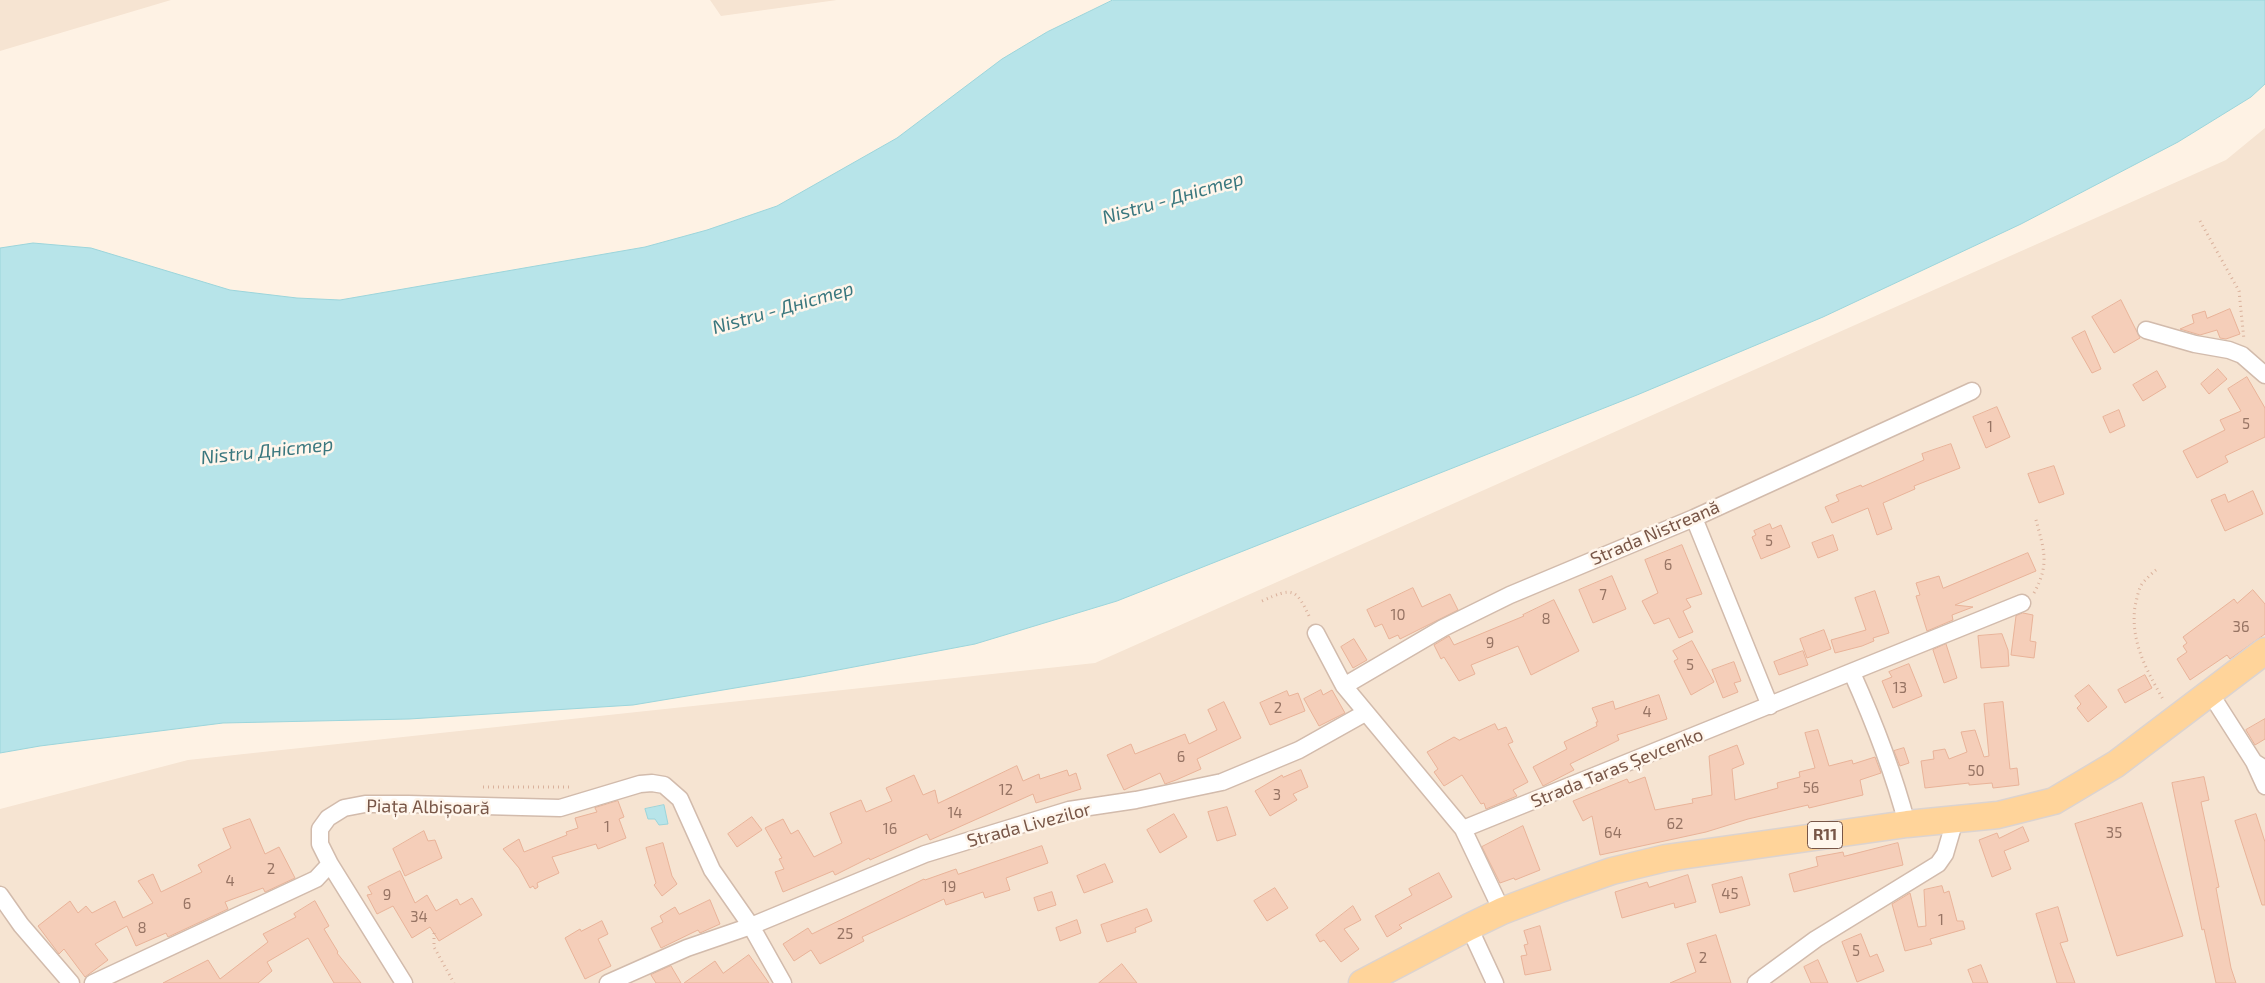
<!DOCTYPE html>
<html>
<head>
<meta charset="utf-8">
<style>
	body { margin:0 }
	canvas { display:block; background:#fef2e4 }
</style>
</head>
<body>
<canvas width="2265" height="983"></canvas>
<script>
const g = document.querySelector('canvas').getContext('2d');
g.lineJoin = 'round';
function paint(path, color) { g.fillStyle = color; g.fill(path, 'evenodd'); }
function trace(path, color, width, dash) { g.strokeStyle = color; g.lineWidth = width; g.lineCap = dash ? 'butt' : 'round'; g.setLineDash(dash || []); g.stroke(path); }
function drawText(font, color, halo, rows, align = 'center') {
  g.font = font + ' "Exo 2",sans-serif'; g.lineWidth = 5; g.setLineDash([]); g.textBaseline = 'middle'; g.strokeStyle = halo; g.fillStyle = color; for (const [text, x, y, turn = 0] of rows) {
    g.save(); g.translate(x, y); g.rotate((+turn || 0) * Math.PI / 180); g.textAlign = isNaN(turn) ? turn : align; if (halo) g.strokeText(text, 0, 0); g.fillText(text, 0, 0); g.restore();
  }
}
paint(new Path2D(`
	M0 0H171L0 51Z
	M710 0H837L721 16Z
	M2265 128V983H0V809L188 760 1095 663 2226 160Z`), '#f6e4d2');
const water = new Path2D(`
	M1113 0H2265V84L2251 97 2178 142 2021 224 1823 317 1637 395 1117 601 975 644 801 677 633 705 409 719 223 723 40 746 0 753V248L33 243 91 248 230 290 297 298 340 300 645 247 707 230 777 206 897 138 1002 59 1047 32Z
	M664 805 668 824 659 825 655 819H648L645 809Z`);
paint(water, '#b7e4e9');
trace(water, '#9cd5db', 1);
const building = new Path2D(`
	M2121 300 2140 338 2114 353 2092 317Z
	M2230 309 2240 334 2226 339 2220 338 2217 330 2200 335 2180 329 2194 323 2192 315 2205 311 2207 318Z
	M2085 331 2101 369 2092 373 2072 338Z
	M2218 369 2227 379 2209 394 2201 384Z
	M2157 371 2166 387 2143 401 2133 385Z
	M2247 377 2265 408V437L2225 456 2228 462 2197 478 2183 451 2225 430 2220 420 2241 411 2228 389Z
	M1997 407 2010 437 1986 448 1973 417Z
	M2119 410 2125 426 2110 433 2103 417Z
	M1951 444 1960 468 1914 486 1915 489 1883 503 1892 529 1877 535 1868 508 1832 523 1825 507 1839 501 1836 495 1861 485 1862 487 1924 460 1922 454Z
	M2054 466 2064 494 2039 503 2028 474Z
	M2253 491 2263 514 2225 531 2211 500 2225 494 2228 502Z
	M1770 524 1772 529 1781 525 1790 547 1761 559 1752 537 1756 535 1754 531Z
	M1833 535 1838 550 1818 558 1812 543Z
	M1682 545 1702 594 1686 599 1691 607 1683 611 1693 632 1679 638 1669 618 1654 624 1642 601 1658 593 1645 560Z
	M2028 553 2036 571 1955 605 1973 607 1952 615 1953 620 1927 631 1916 596 1920 595 1916 583 1939 576 1943 588Z
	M1612 576 1626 609 1593 623 1579 590Z
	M1413 588 1422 607 1450 594 1458 610 1400 639 1398 635 1389 639 1382 624 1375 627 1367 610Z
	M2253 590 2265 604V634L2230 659 2227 655 2190 680 2177 659 2187 652 2183 646 2187 643 2183 637 2234 599 2237 603Z
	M1875 591 1889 633 1873 638 1874 641 1862 646 1835 653 1831 640 1866 630 1855 598Z
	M1554 600 1579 651 1531 675 1518 646 1471 665 1475 674 1459 681 1444 657 1441 659 1434 645 1449 636 1454 645 1524 616 1523 615Z
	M2023 613 2033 615 2030 641 2036 642 2034 658 2011 655 2016 616Z
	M1824 630 1831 649 1807 658 1800 639Z
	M2002 634 2008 650 2009 666 1981 668 1978 636Z
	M1354 639 1367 660 1353 668 1341 647Z
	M1692 641 1714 682 1691 695 1674 661 1678 659 1673 651Z
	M1946 644 1957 678 1944 683 1933 650Z
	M1803 651 1808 665 1779 675 1774 662Z
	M1734 662 1741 681 1734 683 1738 692 1723 698 1712 670Z
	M1909 664 1922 696 1893 708 1882 681 1892 677 1889 672Z
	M2145 675 2152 688 2125 703 2118 690Z
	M2089 685 2107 707 2088 722 2077 708 2081 704 2075 696Z
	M1321 690 1323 695 1332 690 1345 713 1319 726 1304 699Z
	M1287 691 1289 696 1298 693 1305 711 1270 725 1260 703Z
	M1659 695 1667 719 1617 735 1619 740 1570 764 1574 770 1543 786 1533 767 1567 749 1564 742 1597 726 1596 722H1598L1592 708 1613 701 1615 709Z
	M1224 702 1241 738 1197 759 1201 769 1176 780 1165 784 1160 773 1124 790 1107 755 1131 744 1135 754 1185 734 1189 744 1217 730 1208 710Z
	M2003 702 2010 769 2017 768 2019 785 1993 788 1992 783 1969 785V783L1925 788 1921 761 1934 759 1933 751 1945 749 1949 759 1967 752 1961 732 1975 730 1984 757 1989 756 1984 704Z
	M2265 719V739L2255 745 2246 730Z
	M1495 724 1498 730 1506 727 1513 742 1508 744 1528 782 1513 790 1517 796 1486 809 1484 803 1481 804 1462 775 1444 786 1434 772 1438 769 1427 752 1454 737 1459 740Z
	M1818 730 1829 766 1852 760 1853 764 1875 757 1881 773 1860 780 1863 795 1809 808 1808 805 1748 819 1706 832 1600 855 1592 816 1583 821 1573 801 1627 779 1629 783 1645 777 1655 810 1693 803 1692 799 1712 795 1709 756 1737 745 1744 764 1732 769 1735 800 1778 788 1777 783 1800 777 1799 772 1815 768 1805 733Z
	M1904 748 1909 763 1900 766 1894 751Z
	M1017 766 1023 781 1039 774 1040 779 1067 770 1069 776 1076 773 1081 789 1036 803 1033 794 930 840 927 834 870 860 869 858 835 875 833 871 783 892 775 872 784 869 779 859 782 858 765 828 783 819 791 834 798 830 814 857 842 843 830 813 861 800 866 812 892 801 886 788 914 775 923 795 935 790 938 803Z
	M1301 770 1308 787 1293 794 1297 800 1270 816 1255 791 1282 775 1283 777Z
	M2204 777 2209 800 2201 802 2219 887 2216 888 2231 968 2236 983H2216L2204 929 2202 930 2172 783Z
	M618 801 624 817 619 819 626 838 598 849 596 844 552 857 559 873 537 883 538 887 535 889 533 886 530 888 519 868 503 849 519 839 524 852 567 835 566 832 578 828 575 818 597 812 595 808Z
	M2142 803 2183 936 2117 956 2075 824Z
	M1227 807 1236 835 1217 841 1208 812Z
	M1174 814 1187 837 1160 853 1147 830Z
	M2256 814 2265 842V905H2262L2235 821Z
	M752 817 762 830 737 847 728 834Z
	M250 819 265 854 279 847 295 878 265 892 263 888 225 902 228 909 168 937 166 933 136 946 127 926 95 944 108 960 85 977 64 949 59 954 38 926 70 901 78 913 86 906 92 913 115 901 123 918 153 903 138 881 153 874 161 892 202 872 198 865 231 848 223 829Z
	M1523 826 1540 870 1515 880 1514 878 1500 883 1482 847Z
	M2023 827 2029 841 2004 851 2011 869 1992 877 1979 840 1997 833 1999 838Z
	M424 831 428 841 435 840 442 858 405 876 393 849Z
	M663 843 672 876 677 884 662 896 654 885 656 883 646 848Z
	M1898 843 1903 865 1794 892 1789 874 1818 866 1816 857 1843 852 1844 856Z
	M1042 846 1048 863 1006 878 1010 890 985 898 983 892 946 905 944 899 862 937 864 941 820 964 811 950 794 961 783 944 808 928 812 934 924 879 925 880 956 869 958 874Z
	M1105 864 1113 882 1084 893 1077 876Z
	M400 871 415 903 427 895 436 911 457 899 460 905 472 898 482 915 439 941 430 927 412 938 393 906 377 914 367 895 372 894 368 887Z
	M1439 873 1452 897 1399 925 1402 928 1387 937 1375 916 1412 895 1409 889Z
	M1688 875 1696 902 1675 908 1674 903 1622 918 1615 892 1647 882 1649 887Z
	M1742 877 1750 905 1720 913 1712 885Z
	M1942 886 1944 893 1949 891 1957 921H1963L1965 929 1930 939 1932 944 1905 951 1892 904 1910 893 1918 927 1926 926 1924 890Z
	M1275 888 1288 908 1267 921 1254 901Z
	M1052 892 1056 905 1038 911 1034 898Z
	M710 900 720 924 700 933 698 930 661 948 651 928 663 922 660 916 675 907 679 914Z
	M315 901 329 926 324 929 338 952 337 953 361 983H334L308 938 267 962 272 971 258 983H163L208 960 220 979 268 942 263 934 296 917 294 914Z
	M1353 906 1361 920 1344 929 1359 949 1341 962 1324 940 1320 942 1316 935Z
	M2058 907 2068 941 2060 943 2075 983H2057L2036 914Z
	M1147 909 1152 921 1135 928 1136 932 1107 942 1101 925Z
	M1077 920 1081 933 1060 941 1056 928Z
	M602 921 608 934 598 939 611 966 585 979 565 938 580 929 581 931Z
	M1540 926 1551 970 1525 975 1521 956 1527 955 1524 945 1528 944 1524 931Z
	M1861 934 1870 957 1877 954 1884 971 1857 982 1842 942Z
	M1716 935 1731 983H1670L1696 972 1687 944Z
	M749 955 769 983H684L715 961 723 973Z
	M1818 960 1828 983H1811L1804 967Z
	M1122 964 1137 983H1099Z
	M1981 965 1988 983H1973L1968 970Z
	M671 966 681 983H656L651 975Z`);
paint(building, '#f5ceb9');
trace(building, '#e9b399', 1);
const minor = new Path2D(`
	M2146 330 2195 344 2229 350 2242 355 2265 375
	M1694 518 1770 706
	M1316 633 1344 686 1463 829 1502 911
	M1852 673C1874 722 1893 771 1907 824
	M1344 686 1443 628 1510 595 1694 518 1972 391
	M2210 693 2254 762 2265 769
	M2254 762 2265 786
	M1463 829 2022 603
	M330 864 404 983
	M0 895 21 925 71 983
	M1469 927 1495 983
	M93 983 316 879 330 864 320 844V829L328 818 344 808 365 804H408L560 808 640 784 652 783 664 785 680 799 712 870 751 926 783 983
	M608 983 687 948 751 926 925 854 1069 810 1136 800 1222 782 1299 750 1365 713
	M1756 983 1816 939 1938 864 1945 854 1955 820`);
const primary = new Path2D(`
	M1362 983 1469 927 1502 911 1560 889 1612 871 1666 858 1907 824 1998 815 2054 801 2116 764 2265 651`);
trace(minor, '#d2bbac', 19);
trace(primary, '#dcd3cf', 29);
trace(new Path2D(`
	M2200 221 2239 291 2244 340
	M2156 570C2151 574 2146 579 2142 584 2138 590 2137 599 2135 606 2130 642 2147 671 2164 701
	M2034 593C2051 562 2043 548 2035 516
	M1262 601C1293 587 1296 588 1310 618
	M483 787H570
	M434 933V947L454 983`), '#dab19c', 3, [1, 4]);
trace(minor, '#fff', 16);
trace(primary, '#ffd49a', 26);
drawText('15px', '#977464', null, [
	["5",2246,424],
	["1",1990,427],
	["5",1769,541],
	["6",1668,565],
	["7",1603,595],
	["10",1398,615],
	["8",1546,619],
	["36",2241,627],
	["9",1490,643],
	["5",1690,665],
	["13",1900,688],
	["2",1278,708],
	["4",1647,712],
	["6",1181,757],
	["50",1976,771],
	["56",1811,788],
	["12",1006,790],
	["3",1277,795],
	["14",955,813],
	["62",1675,824],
	["1",607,827],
	["16",890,829],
	["64",1613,833],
	["35",2114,833],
	["2",271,869],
	["4",230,881],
	["19",949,887],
	["45",1730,894],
	["9",387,895],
	["6",187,904],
	["34",419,917],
	["1",1941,920],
	["8",142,928],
	["25",845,934],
	["5",1856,951],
	["2",1703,958]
]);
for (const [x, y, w] of [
	[1825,835,35]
]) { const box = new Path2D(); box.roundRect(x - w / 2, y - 13.5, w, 27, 4); g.fillStyle = '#fff6ec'; g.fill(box); trace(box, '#785647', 1); }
drawText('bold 16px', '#785647', null, [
	["R11",1825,835]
]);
drawText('18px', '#785647', '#fff6ec', [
	["Strada Nistreană",1655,533,-23],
	["Strada Taras Șevcenko",1617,768,-22],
	["Piața Albișoară",428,807,1],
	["Strada Livezilor",1029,825,-15]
]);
drawText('italic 19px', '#3a777e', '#fff6ec', [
	["Nistru - Дністер",1173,198,-16],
	["Nistru - Дністер",783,308,-16],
	["Nistru Дністер",267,451,-6]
]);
</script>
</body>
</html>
